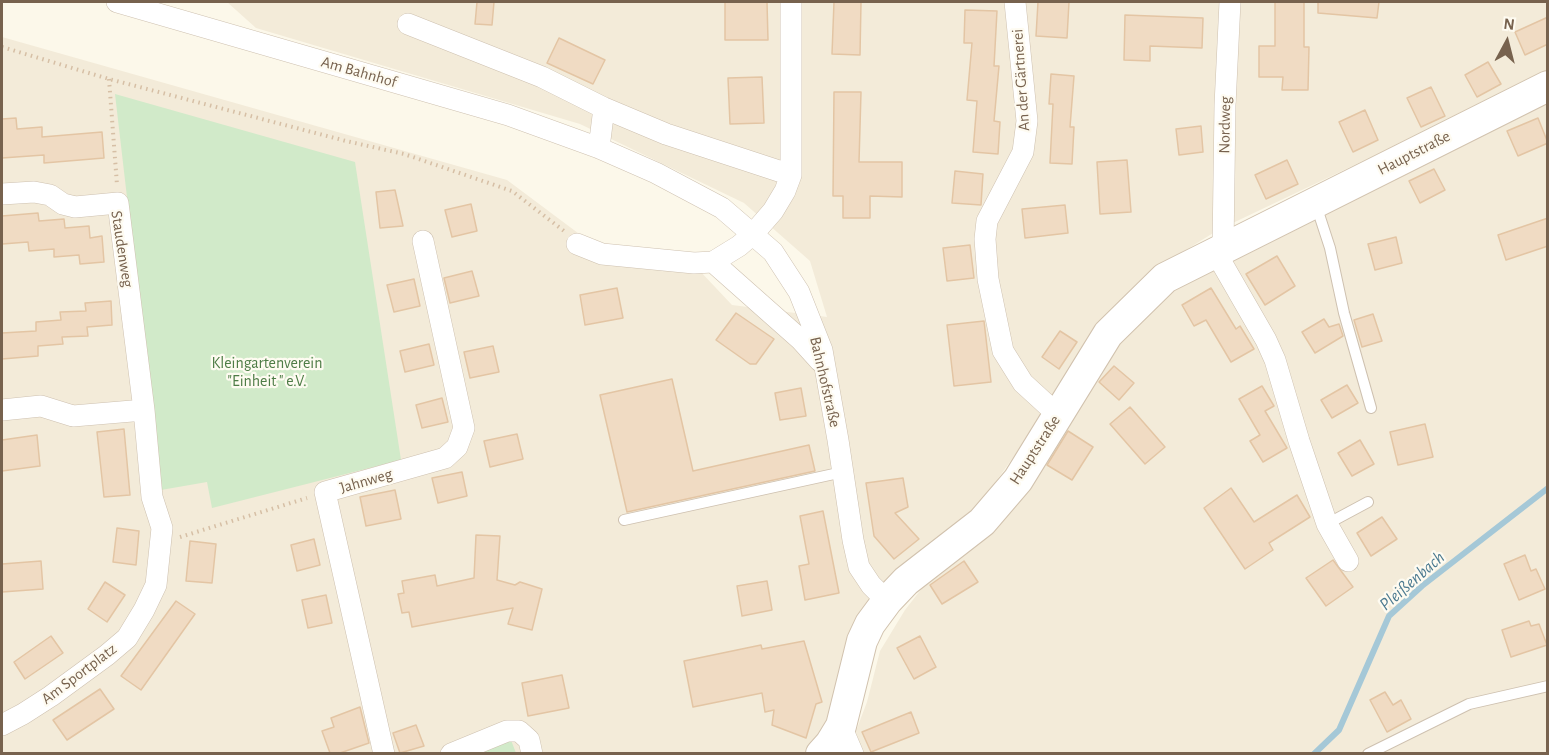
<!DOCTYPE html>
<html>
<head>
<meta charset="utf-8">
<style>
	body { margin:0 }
	#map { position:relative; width:1549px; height:755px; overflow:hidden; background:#fcf8ea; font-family:"Alegreya Sans",sans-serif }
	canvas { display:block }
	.frame { position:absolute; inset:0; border:3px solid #77624e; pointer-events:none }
	.north { position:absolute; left:1477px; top:12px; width:60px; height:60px; -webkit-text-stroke:4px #fefbf1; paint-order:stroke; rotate:7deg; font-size:16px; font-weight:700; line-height:24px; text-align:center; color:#77624e }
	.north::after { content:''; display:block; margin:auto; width:21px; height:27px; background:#77624e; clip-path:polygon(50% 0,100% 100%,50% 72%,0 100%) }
</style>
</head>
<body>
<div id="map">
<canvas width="1549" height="755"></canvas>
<div class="frame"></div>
<div class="north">N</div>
</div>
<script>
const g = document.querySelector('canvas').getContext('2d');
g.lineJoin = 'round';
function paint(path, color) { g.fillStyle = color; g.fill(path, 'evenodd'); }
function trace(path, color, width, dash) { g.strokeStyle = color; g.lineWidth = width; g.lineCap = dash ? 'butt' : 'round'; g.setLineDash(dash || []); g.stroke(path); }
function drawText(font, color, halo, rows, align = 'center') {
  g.font = font + ' "Alegreya Sans",sans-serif'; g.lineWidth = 4.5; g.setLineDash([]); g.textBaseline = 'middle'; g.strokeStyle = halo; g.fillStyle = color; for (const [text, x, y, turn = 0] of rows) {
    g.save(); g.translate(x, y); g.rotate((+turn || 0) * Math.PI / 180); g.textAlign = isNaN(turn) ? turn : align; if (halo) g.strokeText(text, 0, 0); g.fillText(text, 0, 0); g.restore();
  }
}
paint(new Path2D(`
	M227 2H1547L1548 73 1218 230 1157 268 1040 420 974 512 897 574 854 623 831 726 808 753 2 754V37L507 180 590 242 682 252 732 305 827 317 810 261 744 203 580 124 256 28Z
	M1547 101V753L840 754 853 739 867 702 880 651 905 610 1120 334 1174 282Z`), '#f3ebd9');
paint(new Path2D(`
	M115 94 355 162 401 460 212 508 207 482 161 490Z
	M509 735 516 753 463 754Z`), '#d1eac9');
trace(new Path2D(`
	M1314 754 1339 730 1389 616 1422 586 1548 488`), '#a5c8d7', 6);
const building = new Path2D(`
	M477 2H494L492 25 475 24Z
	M725 2H767L768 40H725Z
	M834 2H861L860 55 832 54Z
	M1038 2H1069L1067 38 1036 36Z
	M1275 2H1304V47H1309L1308 90H1282L1283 77H1259V46H1275Z
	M1318 2H1379L1377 18 1318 13Z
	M965 10 997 11 994 66H999L994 121 1000 122 998 154 973 152 977 101 967 100 972 43H964Z
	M1125 15 1203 18 1202 48 1150 46V61L1124 60Z
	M1548 17V44L1525 55 1515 32Z
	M559 38 605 60 593 84 547 63Z
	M1488 62 1501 84 1477 97 1465 75Z
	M1051 74 1074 76 1070 127H1074L1072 164 1050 163 1053 104H1049Z
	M762 77 764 123 730 124 728 78Z
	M1431 87 1445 116 1421 127 1407 98Z
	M834 92H861L859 162H902V197L870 196V218H843V196H833Z
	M1365 110 1378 140 1353 152 1339 122Z
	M16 118 17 129 42 127V137L102 132 104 158 44 163V155L2 158V119Z
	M1538 118 1548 143 1518 156 1507 131Z
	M1201 126 1203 152 1179 155 1176 129Z
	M1127 160 1131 212 1100 214 1097 162Z
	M1287 160 1298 184 1266 199 1255 175Z
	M1434 169 1445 190 1420 203 1409 181Z
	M955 171 983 174 981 205 952 203Z
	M395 190 403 226 380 228 376 192Z
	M471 204 477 231 452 237 445 210Z
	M1065 205 1068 233 1025 238 1022 209Z
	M38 213 39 221 64 219 65 228 89 226 90 238 102 236 104 262 80 264 79 255 54 257V249L29 251 28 242 2 244V216Z
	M1548 218V246L1506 260 1498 235Z
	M1396 237 1402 263 1375 270 1368 244Z
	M970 245 974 278 947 281 943 248Z
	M1277 256 1295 286 1265 305 1246 274Z
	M472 271 479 296 450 303 444 278Z
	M414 279 420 306 394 312 387 285Z
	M617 288 623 318 585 325 580 295Z
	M1211 288 1236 329 1240 326 1254 349 1231 362 1206 320 1194 326 1182 305Z
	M111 301 112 325 87 327 88 336 62 337 63 344 38 346V356L2 359V333L36 331V322L61 320 60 312 86 311 85 303Z
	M736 313 774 339 756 364H750L716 340Z
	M1373 314 1382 341 1362 347 1354 320Z
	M1324 319 1329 327 1339 324 1343 336 1315 353 1302 332Z
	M984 321 991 382 954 386 947 325Z
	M1060 331 1077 342 1059 369 1042 357Z
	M429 344 434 365 405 372 400 351Z
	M493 346 499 372 470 378 464 352Z
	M1114 366 1134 383 1119 400 1099 382Z
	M672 379 693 471 809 445 815 471 627 512 600 395Z
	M1347 385 1358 403 1332 418 1321 400Z
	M1262 386 1274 406 1265 411 1287 448 1263 462 1250 441 1260 435 1239 399Z
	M801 388 806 416 780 420 775 393Z
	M442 398 448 422 422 428 416 405Z
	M1130 407 1165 447 1145 464 1110 424Z
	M1425 424 1433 457 1398 465 1390 432Z
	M124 429 130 495 104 497 97 432Z
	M1068 431 1093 447 1072 480 1047 465Z
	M517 434 523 459 490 467 484 441Z
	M37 435 40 466 2 471V440Z
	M1360 440 1374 464 1352 476 1338 453Z
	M462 472 467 496 438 503 432 478Z
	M903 478 908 507 895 513 919 539 894 559 874 536 866 483Z
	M1231 488 1254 522 1297 495 1310 517 1269 543 1273 550 1245 569 1204 508Z
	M395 490 401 519 366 526 360 497Z
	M823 511 839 593 805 600 799 566 809 564 800 516Z
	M1382 517 1397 539 1371 556 1357 533Z
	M117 528 139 531 136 565 113 562Z
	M476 535 500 536 497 580 515 585 520 582 542 589 532 630 508 624 513 608 412 627 409 612 402 613 398 594 404 593 402 581 435 575 437 586 474 578Z
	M314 539 320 565 297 571 291 545Z
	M190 541 216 544 212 583 186 581Z
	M1525 555 1531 571 1536 569 1545 589 1519 600 1504 564Z
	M1333 560 1353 587 1326 606 1306 578Z
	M41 561 43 589 2 592V564Z
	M964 561 978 582 942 604 930 585Z
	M767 581 772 610 742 616 737 586Z
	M105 582 125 595 107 622 88 609Z
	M326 595 332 623 308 628 302 600Z
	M176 601 195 614 141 690 121 676Z
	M1529 621 1531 626 1539 624 1547 645 1511 657 1502 630Z
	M51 636 63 653 25 679 14 662Z
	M920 636 936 667 914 679 897 648Z
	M804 641 822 702 816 704 806 738 772 725 774 710 765 712 762 693 693 707 684 661 761 645 762 649Z
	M562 675 569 708 528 716 522 683Z
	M100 689 114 709 67 740 53 720Z
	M1385 692 1393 705 1401 700 1411 719 1387 732 1370 700Z
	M360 707 369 743 340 753H330L322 731 334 727 331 718Z
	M911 712 919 733 871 752 862 732Z
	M416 725 424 746 400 753 393 733Z`);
paint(building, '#f0dbc3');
trace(building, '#e3c5a4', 1.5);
const lane = new Path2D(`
	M1316 205 1330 248 1344 313 1371 408
	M624 520 843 472
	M1327 524 1368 502
	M1368 754 1469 704 1548 686`);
const street = new Path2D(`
	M117 2 508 115 599 148 656 173 722 208 773 252 799 292 822 350 838 440 853 540 859 567 871 585 887 601
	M1015 2 1027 121 1023 152 987 221 985 239 988 279 1003 351 1023 383 1058 415
	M408 24 542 77 604 108 666 134 791 175
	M599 148 604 108
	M2 194 34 192 50 195 63 204 75 207 118 203 144 410 152 497 162 528 156 585 144 610 127 638 107 655 51 696 23 714 2 725
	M577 244 602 254 694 263 713 262 739 246 753 234 773 211 785 191 791 175V2
	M1223 249 1225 105 1230 2
	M1216 253 1266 340 1275 360 1299 441 1327 524 1348 561
	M713 262 801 340 820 361
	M2 410 41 406 73 416 144 410
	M841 726 853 754
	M384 754 325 492 445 458 457 447 464 428 423 241
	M451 754 507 731H519L529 740 532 754`);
const secondary = new Path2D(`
	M821 754 830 744 841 726 862 641 870 624 887 601 906 581 982 522 1018 480 1108 334 1165 278 1548 86`);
trace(lane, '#cec1b0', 12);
trace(street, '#cec1b0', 22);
trace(secondary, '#d1c2ae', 32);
trace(new Path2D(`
	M2 47 109 79 346 141 404 154 512 191 564 231
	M109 79 117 185
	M180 537 307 498`), '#d6bfa5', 4, [1.5, 4.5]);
trace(lane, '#fff', 10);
trace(street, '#fff', 21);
trace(secondary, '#fff', 30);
drawText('16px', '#77624e', '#fefbf1', [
	["Am Bahnhof",359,72,16],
	["An der Gärtnerei",1021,80,-94],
	["Nordweg",1225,125,-89],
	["Hauptstraße",1414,153,-27],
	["Staudenweg",122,249,81],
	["Bahnhofstraße",825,382,77],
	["Hauptstraße",1035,450,-57],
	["Jahnweg",366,481,-16],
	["Am Sportplatz",79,674,-37]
]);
drawText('16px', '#4e7c46', '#fefbf1', [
	["Kleingartenverein",267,363],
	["\"Einheit \" e.V.",267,381]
]);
drawText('italic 18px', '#4c7a90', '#fefbf1', [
	["Pleißenbach",1412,581,-41]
]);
</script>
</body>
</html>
